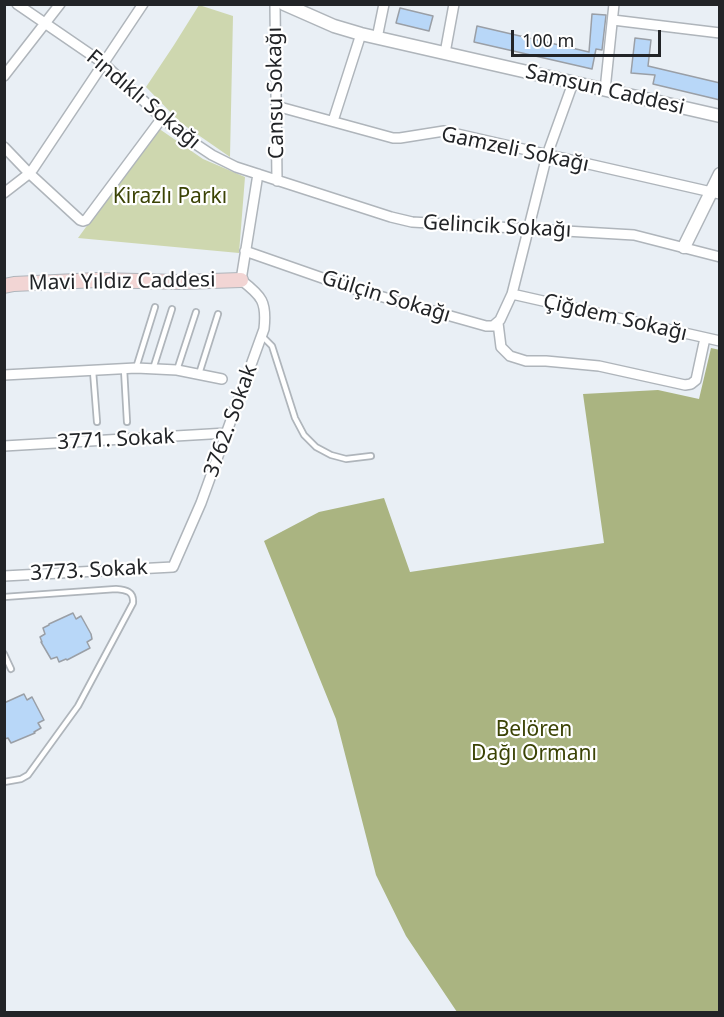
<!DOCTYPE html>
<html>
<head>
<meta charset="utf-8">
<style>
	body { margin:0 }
	#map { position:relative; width:724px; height:1017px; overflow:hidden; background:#e9eff5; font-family:"Noto Sans",sans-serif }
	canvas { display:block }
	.frame { position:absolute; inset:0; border:6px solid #222427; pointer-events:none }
	.scale { position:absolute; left:511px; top:30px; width:150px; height:27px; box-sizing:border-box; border:3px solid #222427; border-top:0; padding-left:8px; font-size:18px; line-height:21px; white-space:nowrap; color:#222427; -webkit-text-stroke:4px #fff; paint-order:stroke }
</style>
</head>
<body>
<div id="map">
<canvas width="724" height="1017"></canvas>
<div class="frame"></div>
<div class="scale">100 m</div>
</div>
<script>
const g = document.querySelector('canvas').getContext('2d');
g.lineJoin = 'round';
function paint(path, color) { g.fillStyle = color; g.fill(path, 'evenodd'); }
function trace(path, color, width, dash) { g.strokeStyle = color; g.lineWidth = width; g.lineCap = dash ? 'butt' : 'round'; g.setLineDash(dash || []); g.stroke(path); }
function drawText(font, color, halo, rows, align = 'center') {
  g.font = font + ' "Noto Sans",sans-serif'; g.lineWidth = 4.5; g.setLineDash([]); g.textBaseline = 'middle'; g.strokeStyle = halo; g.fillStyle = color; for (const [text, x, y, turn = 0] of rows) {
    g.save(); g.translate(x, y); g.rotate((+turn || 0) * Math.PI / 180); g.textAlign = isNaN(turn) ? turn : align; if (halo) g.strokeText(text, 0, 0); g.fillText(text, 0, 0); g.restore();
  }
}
paint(new Path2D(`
	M199 5 233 16 230 157 181 123 146 87 174 45Z
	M158 128 203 159 245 177 239 253 78 238Z`), '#ced7af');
paint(new Path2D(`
	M711 348 720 350 719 1012H457L406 936 376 875 336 719 264 541 319 512 384 498 410 572 604 543 583 394 658 390 699 399Z`), '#aab481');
const building = new Path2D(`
	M400 8 433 16 429 31 396 23Z
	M592 14 606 15 602 50 596 49 592 69 474 42 477 26 589 52Z
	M635 38 651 40 648 66 720 83V100L653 84 655 75 631 73Z
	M73 613 76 619 81 616 91 634 92 639 87 642 90 648 67 660 66 659 59 662 57 657 51 659 41 642H42L40 637 45 634 43 628 49 625V624Z
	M24 694 27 700 32 697 44 720 38 723 41 728 34 732 35 733 11 743 8 738 4 739V703Z`);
paint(building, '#b8d7f8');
trace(building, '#9a9fa6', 1.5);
const service = new Path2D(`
	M262 336 272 346 295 418 304 435 316 447 331 455 346 459 371 456
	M136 368 155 307
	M124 369 127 422
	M153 369 172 309
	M177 370 196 312
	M93 371 97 422
	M199 374 218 314
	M4 597 116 589C126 590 134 591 133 603L78 706 28 775 21 779 4 782
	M4 654 11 669`);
const minor = new Path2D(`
	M17 4 103 63 162 118 197 145 212 155 236 167 391 217 412 222 634 235 720 257
	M275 4 277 181
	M613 20 720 33
	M377 38 384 4
	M445 53 454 4
	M4 76 60 4
	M605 90 614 4
	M276 106 393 138H400L444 131 720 194
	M333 121 361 34
	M4 147 29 173 80 220 83 221 86 220 162 118
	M4 193 26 176 33 169 143 4
	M245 251 351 288 486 326H493L500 320 512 294 547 155 573 83
	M512 294 720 341
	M498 323 501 347 510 356 526 361H546L599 366 685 385 691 384 696 380 705 338
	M4 375 136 368 177 370 222 379
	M4 446 227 433
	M4 576 173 567 201 503 264 329C267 302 262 296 241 280L258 174`);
const tertiary = new Path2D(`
	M284 4 334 26 361 34 720 116
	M684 247 720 174`);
const secondary = new Path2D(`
	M4 286 14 284 97 280 181 282 241 280`);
trace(service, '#afb5bb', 8);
trace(minor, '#afb5bb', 12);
trace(tertiary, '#afb5bb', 15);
trace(secondary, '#afb5bb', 16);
trace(service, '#fff', 4.5);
trace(minor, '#fff', 9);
trace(tertiary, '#fff', 12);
trace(secondary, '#f2d5d4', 14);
drawText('21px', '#222427', '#fff', [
	["Samsun Caddesi",605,90,13],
	["Cansu Sokağı",276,93,-91],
	["Fındıklı Sokağı",143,100,40],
	["Gamzeli Sokağı",515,150,12],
	["Gelincik Sokağı",497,227,3],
	["Mavi Yıldız Caddesi",122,282,-1],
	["Gülçin Sokağı",386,297,17],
	["Çiğdem Sokağı",615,318,13],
	["3762. Sokak",231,421,-70],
	["3771. Sokak",116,440,-3],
	["3773. Sokak",89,571,-3]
]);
drawText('21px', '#3b4305', '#fff', [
	["Kirazlı Parkı",170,197],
	["Belören",534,730],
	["Dağı Ormanı",534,754]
]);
</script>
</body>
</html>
